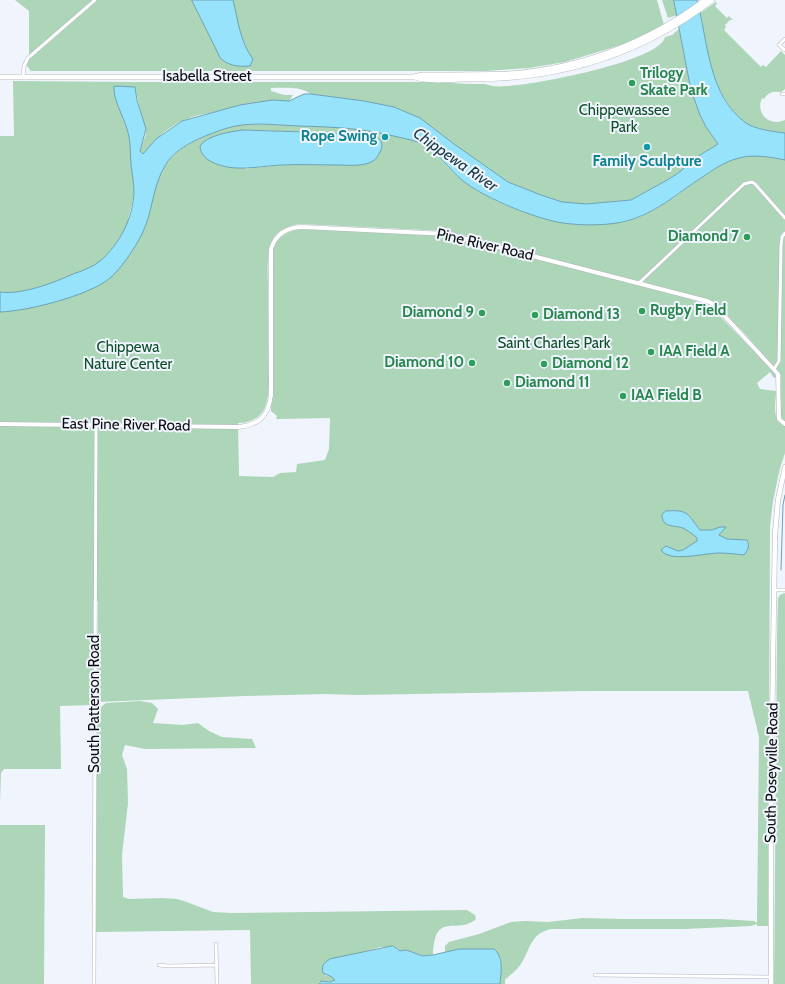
<!DOCTYPE html>
<html>
<head>
<meta charset="utf-8">
<style>
	body { margin:0 }
	canvas { display:block; background:#f0f4fc }
</style>
</head>
<body>
<canvas width="785" height="984"></canvas>
<script>
const g = document.querySelector('canvas').getContext('2d');
g.lineJoin = 'round';
function paint(path, color) { g.fillStyle = color; g.fill(path, 'evenodd'); }
function trace(path, color, width, dash) { g.strokeStyle = color; g.lineWidth = width; g.lineCap = dash ? 'butt' : 'round'; g.setLineDash(dash || []); g.stroke(path); }
function drawText(font, color, halo, rows, align = 'center') {
  g.font = font + ' Cabin,sans-serif'; g.lineWidth = 4; g.setLineDash([]); g.textBaseline = 'middle'; g.strokeStyle = halo; g.fillStyle = color; for (const [text, x, y, turn = 0] of rows) {
    g.save(); g.translate(x, y); g.rotate((+turn || 0) * Math.PI / 180); g.textAlign = isNaN(turn) ? turn : align; if (halo) g.strokeText(text, 0, 0); g.fillText(text, 0, 0); g.restore();
  }
}
paint(new Path2D(`
	M15 0H657L664 25 624 44 565 62 529 68 485 71H31L27 66 29 55V11Z
	M662 0H674L677 15 668 18Z
	M716 2 717 4 715 6 727 18 729 16 733 20H730L725 25 726 27 724 30 761 67 763 65 766 67 781 51 785 55V89L781 92C774 91 768 92 764 99L762 98C755 114 770 127 785 120V133C775 132 755 129 746 123 723 107 710 70 705 43 703 33 703 23 700 13Z
	M679 29 691 90 706 127 718 144 692 160 681 171 669 179 631 200 586 204 562 202 541 195 508 182 454 144 420 118 394 107 364 101 311 94C300 86 284 88 271 88V91L284 95H293L289 101C263 100 246 104 222 110 212 113 201 114 192 117 172 123 155 138 144 154L140 151 146 134 135 87 115 95 127 129 131 145 134 192 132 204 128 219 144 229C153 207 152 182 167 162 180 145 214 131 235 126 248 123 263 125 276 125 322 125 369 126 413 140 435 148 446 168 465 182 481 194 508 208 528 213 542 216 558 217 572 219 585 220 597 223 609 223 641 225 674 197 698 180 711 171 725 160 741 157 755 154 771 157 785 160V421L782 419 781 416V375L746 335 714 302 646 283 641 279 637 281 445 231 300 224C289 225 276 231 272 241 266 254 268 273 268 287 268 319 268 351 269 383 268 406 264 422 238 423L239 476 273 477 280 473 296 472 297 464 325 460 329 449 330 418 276 419 277 416 271 411 273 249C277 236 288 231 301 229L436 234 452 237 688 298 711 307 774 372 776 377 774 378 770 372 757 383 760 389 776 391C776 403 771 421 785 426V453L780 468 773 501 770 526 768 926H757V924L751 926 684 929H551C530 934 531 948 521 964 517 970 510 975 505 980V984H500L501 958 459 949 445 952V946L449 942 479 934 511 922 525 921 548 922 583 918 621 919H721L754 921 757 923 759 737 748 691H586L357 695 326 694 245 696 97 702 98 602V601H93V705L60 706 61 769H4L1 773 0 804V136H14L13 81 134 82H444C457 84 470 84 483 84 487 84 489 85 492 86 500 87 509 86 517 85 541 83 660 61 665 37L672 35ZM242 130 358 133 309 164 281 165 245 169Z
	M785 593V984H774L777 637 778 598 780 595Z
	M140 701 152 703 158 709 153 723 182 725 198 723 209 731 222 737 252 739 256 748 145 749 125 745 122 755 127 769 128 803 122 855 123 897 129 899 162 898 177 899 184 901 213 912 232 913 467 910 475 915 476 919C456 936 435 909 433 955L423 956 406 950 400 951 397 948 380 947 357 954 330 959 325 975 332 977 335 980 334 982 326 981 319 982V984H251L250 930 96 932 97 716 100 708 106 703Z
	M0 825H45L44 984H0Z`), '#acd6b7');
const water = new Path2D(`
	M192 0H233C238 20 240 42 253 59L250 66C238 67 230 66 221 59Z
	M674 0H697C708 41 708 96 746 123 754 129 775 132 785 133V160C770 157 754 154 739 158 722 162 709 173 695 182 676 195 658 210 636 218 619 225 591 226 572 224 544 223 483 198 462 180 449 169 439 154 425 145 417 141 407 139 398 137 363 128 334 127 298 126 274 125 247 121 224 129 204 136 177 146 166 164 152 186 153 212 142 234 135 248 121 269 109 279 87 296 28 311 0 312V292C22 295 53 283 73 274 82 271 93 267 100 261 120 244 133 218 134 192 134 183 132 174 131 165 130 152 131 141 127 129 123 115 113 100 114 86L135 87 137 100 146 129 140 151 143 154 156 139 182 121 240 105 272 100 289 101 304 94H311L364 101 394 107 420 118 454 144 508 182 541 195 562 202 586 204 631 200 669 179 681 171 692 160 718 144 706 127 700 115 691 90Z
	M242 130 367 134C377 136 386 140 380 152 378 155 377 159 373 161 363 167 348 165 337 165 318 165 300 164 281 165 263 166 245 170 227 167 214 164 201 159 200 146 207 135 230 132 242 130Z
	M666 511C689 509 688 515 700 530H712L720 527H726L719 535 727 539 747 540C750 546 748 550 744 555 736 554 727 553 719 553 705 553 669 563 661 550L666 546 678 551 683 550 697 541V538C693 534 688 531 683 528 674 525 662 528 662 515Z
	M393 946 400 951 406 950 423 956 433 955 459 949H494C504 957 501 972 500 984H319L321 981 330 982 335 980 332 977 323 973C321 965 324 963 330 959Z`);
paint(water, '#97e3fc');
trace(water, '#6da2b5', 1);
trace(new Path2D(`
	M781 570 783 505 785 495`), '#6da2b5', 1);
const minor = new Path2D(`
	M785 39 779 45 785 50
	M23 77 24 66 28 58 95 0
	M782 94H785
	M639 283 744 184 752 182 755 184 785 218
	M774 369 779 361 781 245 782 237 785 233
	M774 590H785
	M216 944 217 984
	M159 965 168 966 216 965
	M595 975 771 977
	M94 984 96 425`);
const tertiary = new Path2D(`
	M0 424 238 427C259 425 268 417 271 395V249C276 233 288 227 303 227L447 234 707 301 711 303 719 310 778 374 779 419 785 424`);
const secondary = new Path2D(`
	M771 984V793L775 534 778 500 785 467`);
const trunk = new Path2D(`
	M0 77H414L422 75C450 75 479 75 508 74 579 69 649 43 705 0
	M415 77C431 82 450 79 466 79 557 80 640 56 712 0`);
trace(minor, '#b1b5bd', 4);
trace(tertiary, '#b1b5bd', 5);
trace(secondary, '#b1b5bd', 5.5);
trace(trunk, '#b1b5bd', 6);
trace(minor, '#fff', 3);
trace(tertiary, '#fff', 4);
trace(secondary, '#fff', 4.5);
trace(trunk, '#fff', 5);
for (const [x, y, r, color] of [
	[632,83,4,"#2e9e5b"],
	[385,137,4,"#0f9aa8"],
	[647,147,4,"#0f9aa8"],
	[747,237,4,"#2e9e5b"],
	[642,311,4,"#2e9e5b"],
	[482,313,4,"#2e9e5b"],
	[535,315,4,"#2e9e5b"],
	[651,352,4,"#2e9e5b"],
	[472,363,4,"#2e9e5b"],
	[544,364,4,"#2e9e5b"],
	[507,383,4,"#2e9e5b"],
	[623,396,4,"#2e9e5b"]
]) { const dot = new Path2D(); dot.arc(x, y, r, 0, 2 * Math.PI); g.fillStyle = color; g.fill(dot); trace(dot, '#f0f4fc', 1.5); }
drawText('bold 15px', '#27864d', '#f0f4fc', [
	["Trilogy",640,74],
	["Skate Park",640,91],
	["Diamond 7",739,237,"right"],
	["Rugby Field",650,311],
	["Diamond 9",474,313,"right"],
	["Diamond 13",543,315],
	["IAA Field A",659,352],
	["Diamond 10",464,363,"right"],
	["Diamond 12",552,364],
	["Diamond 11",515,383],
	["IAA Field B",631,396]
], 'left');
drawText('15px', '#0a0c0e', '#f0f4fc', [
	["Isabella Street",207,77],
	["Pine River Road",485,245,13],
	["East Pine River Road",126,425,1],
	["South Patterson Road",95,704,-90],
	["South Poseyville Road",772,773,-89]
]);
drawText('15px', '#0d4f2a', '#f0f4fc', [
	["Chippewassee",624,111],
	["Park",624,128],
	["Saint Charles Park",554,344],
	["Chippewa",128,348],
	["Nature Center",128,365]
]);
drawText('bold 15px', '#0d838f', '#f0f4fc', [
	["Rope Swing",377,137],
	["Family Sculpture",647,162,"center"]
], 'right');
drawText('italic 16px', '#193d48', '#f0f4fc', [
	["Chippewa River",455,160,35]
]);
</script>
</body>
</html>
